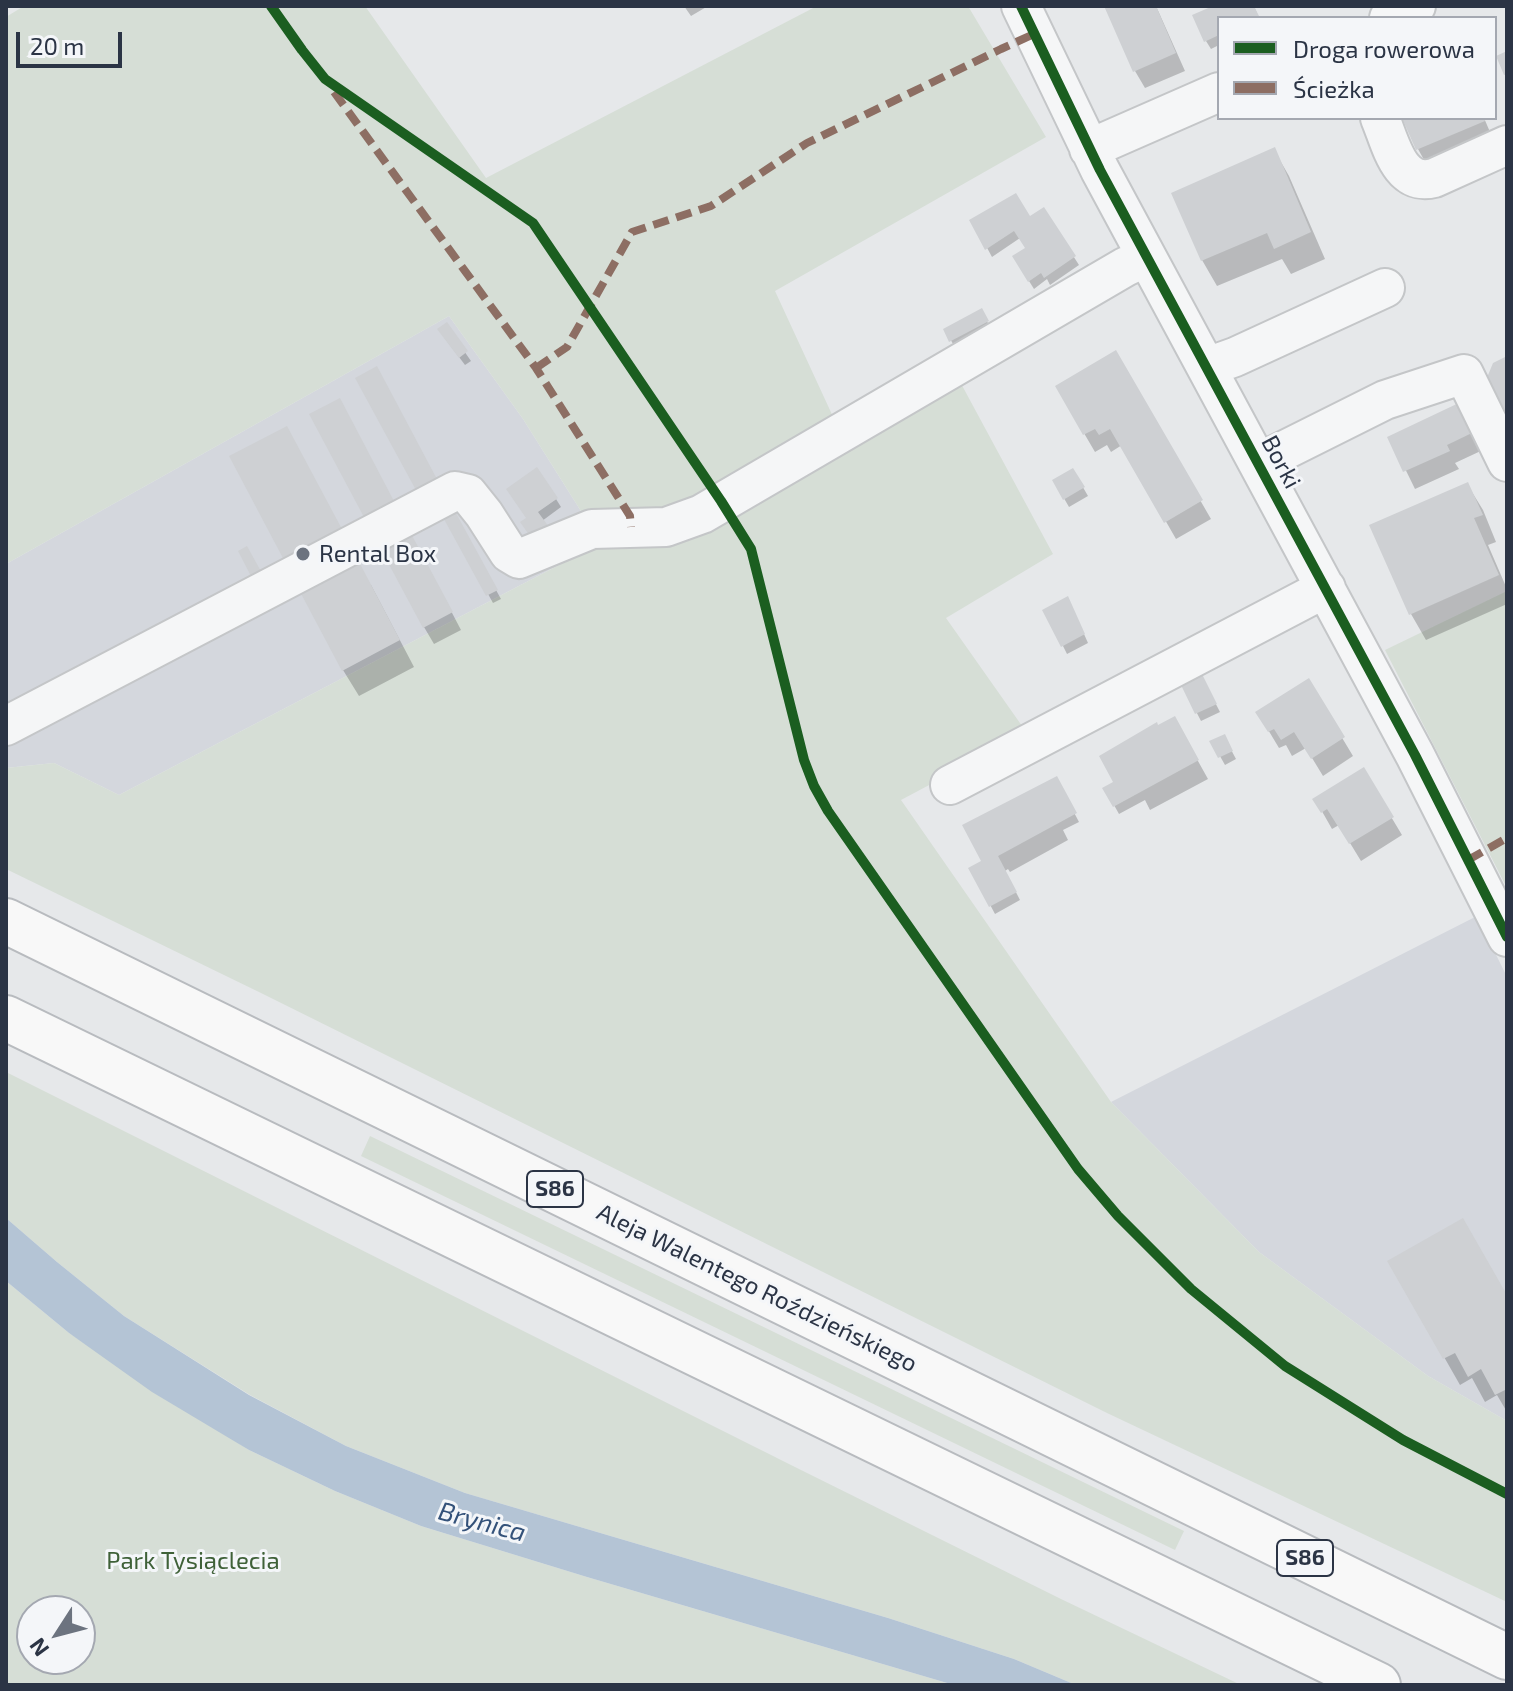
<!DOCTYPE html>
<html>
<head>
<meta charset="utf-8">
<style>
	body { margin:0 }
	#map { position:relative; width:1513px; height:1691px; overflow:hidden; background:#e6e8ea; font-family:"Exo 2",sans-serif }
	canvas { display:block }
	.frame { position:absolute; inset:0; border:8px solid #2b3445; pointer-events:none }
	.legend { position:absolute; left:1217px; top:16px; width:280px; height:104px; box-sizing:border-box; background:#f4f6f9; border:2px solid #a4a8b1; margin:0; padding:10px 14px; list-style:none; font-size:24px; color:#2b3445 }
	.legend li { display:flex; align-items:center; gap:16px; height:40px }
	.legend b { width:40px; border:2px solid #a4a8b1 }
	.north { position:absolute; left:16px; top:1595px; width:80px; height:80px; box-sizing:border-box; background:#f4f6f9; border:2px solid #a4a8b1; border-radius:50%; rotate:234deg; font-size:22px; font-weight:700; line-height:32px; text-align:center; color:#2b3445 }
	.north::after { content:''; display:block; margin:auto; width:28px; height:36px; background:#6c737f; clip-path:polygon(50% 0,100% 100%,50% 72%,0 100%) }
	.scale { position:absolute; left:16px; top:32px; width:106px; height:36px; box-sizing:border-box; border:4px solid #2b3445; border-top:0; padding-left:10px; font-size:24px; line-height:28px; white-space:nowrap; color:#2b3445; -webkit-text-stroke:6px #f4f6f9; paint-order:stroke }
</style>
</head>
<body>
<div id="map">
<canvas width="1513" height="1691"></canvas>
<div class="frame"></div>
<ul class="legend">
<li><b style="height:10px;background:#1b5e20"></b>Droga rowerowa</li>
<li><b style="height:10px;background:#8d6e63"></b>Ścieżka</li>
</ul>
<div class="north">N</div>
<div class="scale">20 m</div>
</div>
<script>
const g = document.querySelector('canvas').getContext('2d');
g.lineJoin = 'round';
function paint(path, color) { g.fillStyle = color; g.fill(path, 'evenodd'); }
function trace(path, color, width, dash) { g.strokeStyle = color; g.lineWidth = width; g.lineCap = dash ? 'butt' : 'round'; g.setLineDash(dash || []); g.stroke(path); }
function drawText(font, color, halo, rows, align = 'center') {
  g.font = font + ' "Exo 2",sans-serif'; g.lineWidth = 6; g.setLineDash([]); g.textBaseline = 'middle'; g.strokeStyle = halo; g.fillStyle = color; for (const [text, x, y, turn = 0] of rows) {
    g.save(); g.translate(x, y); g.rotate((+turn || 0) * Math.PI / 180); g.textAlign = isNaN(turn) ? turn : align; if (halo) g.strokeText(text, 0, 0); g.fillText(text, 0, 0); g.restore();
  }
}
paint(new Path2D(`
	M449 316 523 419 601 543 119 795 54 763 6 768V564Z
	M1477 916 1507 977V1421L1428 1376 1259 1252 1111 1102Z`), '#d4d7dd');
paint(new Path2D(`
	M24 6H365L486 178 817 6H968L1046 137 775 291 847 447 958 378 1053 554 946 618 1027 733 901 800 1111 1102 1259 1252 1428 1376 1507 1421V1602L1107 1413 261 993 6 869V768L54 763 119 795 601 543 523 419 449 316 6 564V17Z
	M1507 591V888L1385 650Z
	M6 1072 799 1469 1061 1599 1241 1685H1076L1014 1659 888 1618 465 1493 346 1446 250 1395 124 1316 57 1262 6 1218Z
	M370 1136 1184 1531 1175 1550 361 1156Z
	M6 1281 69 1333 249 1450 335 1491 421 1526 587 1577 954 1685H6ZM32 1611H80V1659H32Z`), '#d6ded6');
paint(new Path2D(`
	M6 1218 57 1262 124 1316 249 1395 346 1446 465 1493 888 1618 1014 1659 1076 1685H954L587 1577 421 1526 335 1491 249 1450 152 1392 69 1333 6 1281Z`), '#b4c4d5');
paint(new Path2D(`
	M684 6H708L691 16Z
	M1106 6H1156L1185 71 1145 88 1135 71Z
	M1217 6H1254L1259 18H1219V45L1211 49 1206 41Z
	M1405 118H1484L1493 139 1428 167 1418 149Z
	M1274 150 1289 176 1325 259 1291 274 1282 259 1217 286 1202 260Z
	M1043 209 1079 265 1050 285 1047 279 1034 289 1014 257 1027 248 1020 238 992 257 972 220 1030 219Z
	M981 311 992 330 956 349 945 330Z
	M446 325 471 361 465 365 444 337Z
	M1115 353 1211 519 1176 539 1122 445 1111 452 1107 445 1095 452 1057 387Z
	M1462 404 1485 449 1455 463 1459 469 1415 489 1390 438Z
	M1073 470 1088 496 1069 507 1054 481Z
	M1467 484 1483 510 1496 542 1488 545 1507 589V604L1426 640 1411 614 1372 526Z
	M556 499 561 507 542 521 527 518Z
	M450 507 501 599 493 603 442 511Z
	M418 548 461 630 434 644 424 627Z
	M371 585 414 667 359 696 343 670Z
	M1072 607 1088 643 1067 654 1063 646Z
	M1308 681 1353 756 1323 776 1306 748 1292 756 1286 745 1279 748 1258 713Z
	M1206 685 1220 712 1201 721 1183 686Z
	M1174 718 1208 779 1150 810 1145 800 1119 814 1105 789 1116 783 1157 727Z
	M1212 742 1228 744 1236 759 1225 765Z
	M1363 770 1402 835 1361 861 1339 825 1332 829 1315 799Z
	M1056 778 1079 822 1063 830 1068 840 1010 872 1008 869 1005 871 1020 900 995 914 971 869 984 862Z
	M1390 1262 1507 1299V1412L1497 1395 1485 1402 1472 1378 1460 1385Z`), '#0003');
paint(new Path2D(`
	M1104 6H1156L1176 53 1133 72Z
	M1213 6H1254L1259 16 1255 18H1219V35L1204 42 1192 15Z
	M1507 51V74L1504 75 1496 56Z
	M1402 118H1484L1485 121 1416 150Z
	M1275 147 1311 232 1274 249 1267 233 1201 261 1171 193Z
	M1016 193 1030 216 1044 207 1076 256 1044 278 1041 273 1028 282 1012 256 1025 248 1014 231 985 250 969 220Z
	M982 308 989 321 949 342 943 329Z
	M447 322 468 351 459 358 437 329Z
	M1116 350 1203 500 1164 523 1110 429 1099 435 1095 429 1083 435 1055 386Z
	M1507 356V411L1500 414 1486 380 1493 363Z
	M377 366 438 481 417 492 355 378Z
	M340 398 395 503 365 519 309 414Z
	M1463 401 1476 431 1447 445 1450 451 1403 472 1387 437Z
	M287 426 343 531 285 562 229 456Z
	M537 467 558 498 538 512 549 527 532 539 520 522 526 518 506 489Z
	M1073 468 1085 487 1063 500 1052 480Z
	M1468 482 1483 515 1474 518 1499 575 1409 615 1369 525Z
	M451 504 498 590 486 596 439 510Z
	M408 528 453 612 423 628 378 544Z
	M247 546 263 575 253 580 238 551Z
	M356 556 400 640 342 671 298 588Z
	M1068 596 1085 634 1061 647 1042 610Z
	M1202 674 1217 704 1195 714 1181 685Z
	M1309 678 1345 737 1311 759 1294 732 1281 740 1274 729 1268 732 1255 712Z
	M1175 716 1199 760 1113 807 1102 788 1113 782 1099 756 1157 722 1158 725Z
	M1225 734 1233 751 1218 758 1209 741Z
	M1364 767 1394 817 1349 844 1327 809 1321 813 1312 799Z
	M1057 776 1077 813 998 856 1017 892 989 907 968 868 981 861 962 825Z
	M1463 1218 1507 1295V1389L1495 1395 1481 1369 1468 1377 1455 1353 1443 1359 1387 1261Z`), '#ced0d3');
const minor = new Path2D(`
	M1021 6 1100 170 1415 755 1507 937
	M1389 18 1416 6
	M1380 118C1391 144 1399 187 1434 178L1507 145
	M1089 149 1219 92
	M1207 367 1235 357 1385 288
	M1259 463 1385 400 1464 374 1507 462
	M6 726 455 491 468 494 484 514 509 553 519 559 592 529 666 527 702 514 1125 267 1146 257
	M950 785 1326 588`);
const highway = new Path2D(`
	M6 921 1507 1657
	M6 1018 1378 1685`);
trace(minor, '#c4c6c8', 42);
trace(highway, '#b8bbbf', 48);
trace(minor, '#f5f6f7', 38);
trace(highway, '#f8f8f8', 44);
trace(new Path2D(`
	M334 92 536 368 630 516 631 527
	M536 368 567 347 632 232 711 206 807 143 1001 49 1034 34
	M1468 860 1507 838`), '#8d6e63', 8, [16, 8]);
trace(new Path2D(`
	M271 6 302 50 325 79 533 223 721 501 751 549 804 760 814 786 828 811 1078 1169 1118 1216 1191 1289 1285 1366 1403 1440 1507 1494
	M1021 6 1100 170 1415 755 1507 937`), '#1b5e20', 10);
for (const [x, y, r, color] of [
	[303,554,8,"#6c737f"]
]) { const dot = new Path2D(); dot.arc(x, y, r, 0, 2 * Math.PI); g.fillStyle = color; g.fill(dot); trace(dot, '#f4f6f9', 3); }
for (const [x, y, w] of [
	[555,1189,56],
	[1305,1558,56]
]) { const box = new Path2D(); box.roundRect(x - w / 2, y - 18, w, 36, 6); g.fillStyle = '#f4f6f9'; g.fill(box); trace(box, '#2b3445', 2); }
drawText('bold 22px', '#2b3445', null, [
	["S86",555,1189],
	["S86",1305,1558]
]);
drawText('24px', '#2b3445', '#f4f6f9', [
	["Borki",1281,462,62],
	["Aleja Walentego Roździeńskiego",757,1288,26]
]);
drawText('24px', '#2b3445', '#f4f6f9', [
	["Rental Box",319,554]
], 'left');
drawText('24px', '#3f6138', '#f4f6f9', [
	["Park Tysiąclecia",193,1561]
]);
drawText('italic 26px', '#34527a', '#f4f6f9', [
	["Brynica",482,1522,15]
]);
</script>
</body>
</html>
